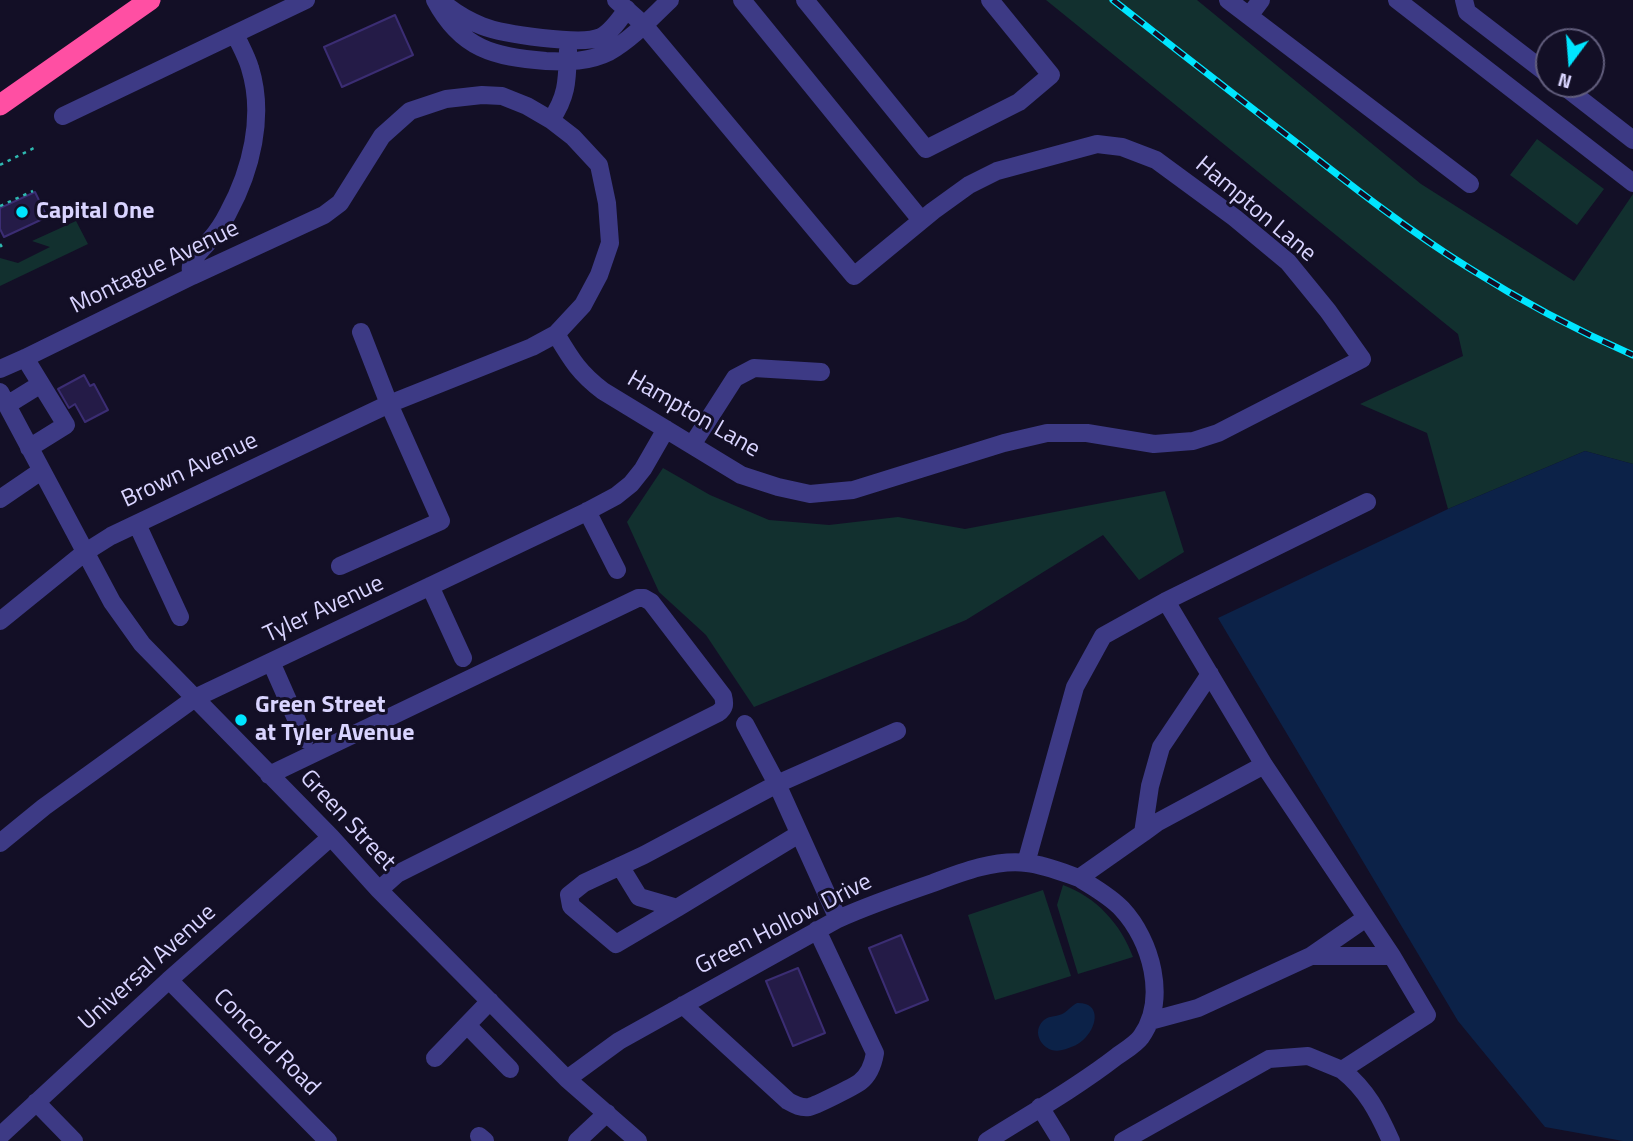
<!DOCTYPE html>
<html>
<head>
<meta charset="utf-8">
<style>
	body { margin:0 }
	#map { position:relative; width:1633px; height:1141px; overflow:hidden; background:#130f26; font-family:"Titillium Web",sans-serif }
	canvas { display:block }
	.north { position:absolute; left:1535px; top:28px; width:70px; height:70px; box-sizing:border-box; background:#130f26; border:2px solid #625e7d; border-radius:50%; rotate:196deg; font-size:19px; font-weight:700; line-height:28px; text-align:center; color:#d9d4ff }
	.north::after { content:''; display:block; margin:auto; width:24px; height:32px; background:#00e5ff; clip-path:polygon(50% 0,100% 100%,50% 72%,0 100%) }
</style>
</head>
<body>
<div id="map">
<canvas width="1633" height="1141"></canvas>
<div class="north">N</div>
</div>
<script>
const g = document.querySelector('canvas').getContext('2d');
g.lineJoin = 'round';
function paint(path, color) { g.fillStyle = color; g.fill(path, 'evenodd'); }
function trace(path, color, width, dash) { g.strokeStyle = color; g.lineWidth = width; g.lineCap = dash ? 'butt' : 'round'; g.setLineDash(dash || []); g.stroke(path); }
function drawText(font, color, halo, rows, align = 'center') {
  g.font = font + ' "Titillium Web",sans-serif'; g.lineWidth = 6; g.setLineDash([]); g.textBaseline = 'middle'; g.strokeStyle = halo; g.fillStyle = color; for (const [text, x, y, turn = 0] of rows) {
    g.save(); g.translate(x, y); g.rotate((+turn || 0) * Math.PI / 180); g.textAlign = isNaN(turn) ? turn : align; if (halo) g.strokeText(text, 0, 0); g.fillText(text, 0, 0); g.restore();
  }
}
paint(new Path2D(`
	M1046 0H1197L1421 184 1574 281 1633 194V464L1585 451 1448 509 1427 433 1360 404 1463 356 1458 334Z
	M1537 139 1604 189 1577 225 1510 175Z
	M76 221 88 244 0 286V258L18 263 50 247 32 241Z
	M663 468 710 495 769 520 829 525 898 517 965 529 1165 491 1184 552 1139 580 1103 535 966 620 754 707 706 635 659 592 627 522Z
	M1063 885C1096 897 1121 924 1133 957L1078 974 1057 905Z
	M1043 890 1071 976 995 1000 968 915Z`), '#12302f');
paint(new Path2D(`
	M1585 451 1633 464V1141H1623L1545 1127 1458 1021 1218 618 1448 509Z
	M1077 1003C1100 1002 1098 1024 1086 1037 1080 1044 1071 1048 1062 1050 1045 1055 1029 1033 1044 1020 1050 1015 1058 1017 1064 1013 1069 1010 1071 1006 1077 1003Z`), '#0c2248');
const building = new Path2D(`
	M395 15 413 55 342 87 324 47Z
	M35 192 47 217 4 237 0 229V208Z
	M84 375 90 386 94 384 108 410 85 422 75 404 69 408 58 389Z
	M901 935 928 1000 896 1013 869 948Z
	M798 968 825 1033 793 1046 766 981Z`);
paint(building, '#241b47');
trace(building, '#3b2d73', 2);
trace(new Path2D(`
	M0 165 38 146
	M0 206 33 191
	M0 244 3 249`), '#2fb8b0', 2.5, [3.5, 5]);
trace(new Path2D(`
	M435 0C461 49 494 57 546 61 568 62 589 62 609 52 632 39 651 18 670 0
	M440 0C452 11 467 20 482 26 502 34 582 46 601 37 612 31 620 19 627 9
	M742 0 921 220
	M805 0 926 149 1019 102 1051 75 990 0
	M1228 0 1470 184
	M1397 0 1633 183
	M1464 0 1467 12 1549 75
	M1249 16 1261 0
	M1561 84 1633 140
	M63 116 306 0
	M551 120C568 95 567 79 568 50
	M192 276C191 272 190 270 191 266 193 256 204 248 210 240 217 232 223 223 228 213 251 171 265 116 250 68 247 57 240 45 235 34
	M556 334C571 359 579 373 603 391L741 475 778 487 810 494 853 490 1004 443 1047 433H1087L1154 444 1193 441 1218 433 1362 359 1328 311 1288 262 1235 218 1156 160 1122 147 1097 144 997 171 969 185 933 211 854 276 644 25 616 0
	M25 358 66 425 29 448
	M0 369 25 358 192 276 324 215 340 203 382 136 410 111 446 99 482 95 502 96 527 106 551 120 573 137 599 165 607 203 610 243 599 275 583 305 556 334 532 347 389 404 111 536 84 553 0 621
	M0 392 112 602 142 644 331 837 379 890 567 1079 638 1141
	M7 405 41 384
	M692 445 735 378 754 368 821 372
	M0 499 41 471
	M587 511 617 570
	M137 524 180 617
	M340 566 441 521 389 404 361 332
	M430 586 463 658
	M271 662 305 739
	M745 724 777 784 838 919
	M269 775 638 598H644L651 602 723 696C725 704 725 708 718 713L397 874 379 890
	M1143 833 1158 822 1264 765
	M0 843 44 807 195 698 584 513 616 496 631 484 643 469 666 429
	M1026 863 1075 687 1103 636 1166 601 1367 502
	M620 866 639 897 677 908 799 834
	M677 908 616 944 571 906 569 895 584 883 644 855 777 784 897 731
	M1311 956H1392
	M169 980 328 1141
	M683 1005 788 1101C795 1105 801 1108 809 1107 815 1106 855 1086 860 1082 869 1075 873 1065 875 1053L817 930
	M1150 1021 1198 1008 1311 956 1366 918
	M467 1025 510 1069
	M435 1058 490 1001
	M1342 1070C1367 1090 1378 1112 1391 1141
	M567 1079 619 1041 838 919C869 905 901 894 933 883 962 872 996 859 1027 863 1045 865 1062 872 1079 878L1143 833 1150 786 1161 747 1210 674
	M36 1102 74 1141
	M1040 1107 1061 1141
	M0 1136 169 980 331 837
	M479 1136 485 1141
	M577 1141 607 1113
	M987 1141C1030 1114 1076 1088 1116 1057 1124 1051 1135 1045 1141 1037 1168 999 1151 940 1122 909 1110 896 1093 887 1079 878
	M1123 1141 1269 1059 1308 1056 1342 1070 1427 1015 1392 956 1264 765 1166 601`), '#3d3a85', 18);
trace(new Path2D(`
	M0 105 150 0`), '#ff4fa3', 21);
const rail = new Path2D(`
	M1113 0C1174 48 1236 96 1297 143 1353 187 1409 231 1469 268 1521 301 1576 330 1633 355`);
trace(rail, '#00e5ff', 7);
trace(rail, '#130f26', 4.5, [13]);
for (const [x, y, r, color] of [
	[22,212,7,"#00e5ff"],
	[241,720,7,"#00e5ff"]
]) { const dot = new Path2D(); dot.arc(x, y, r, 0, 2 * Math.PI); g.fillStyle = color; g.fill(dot); trace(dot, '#130f26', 2.5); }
drawText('24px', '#d9d4ff', '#130f26', [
	["Hampton Lane",1255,210,40],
	["Montague Avenue",155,268,-26],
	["Hampton Lane",693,415,30],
	["Brown Avenue",190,471,-25],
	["Tyler Avenue",324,610,-25],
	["Green Street",347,821,47],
	["Green Hollow Drive",784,925,-27],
	["Universal Avenue",148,968,-42],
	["Concord Road",266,1043,45]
]);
drawText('bold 24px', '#d9d4ff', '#130f26', [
	["Capital One",36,212],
	["Green Street",255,706],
	["at Tyler Avenue",255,734]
], 'left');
</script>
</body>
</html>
